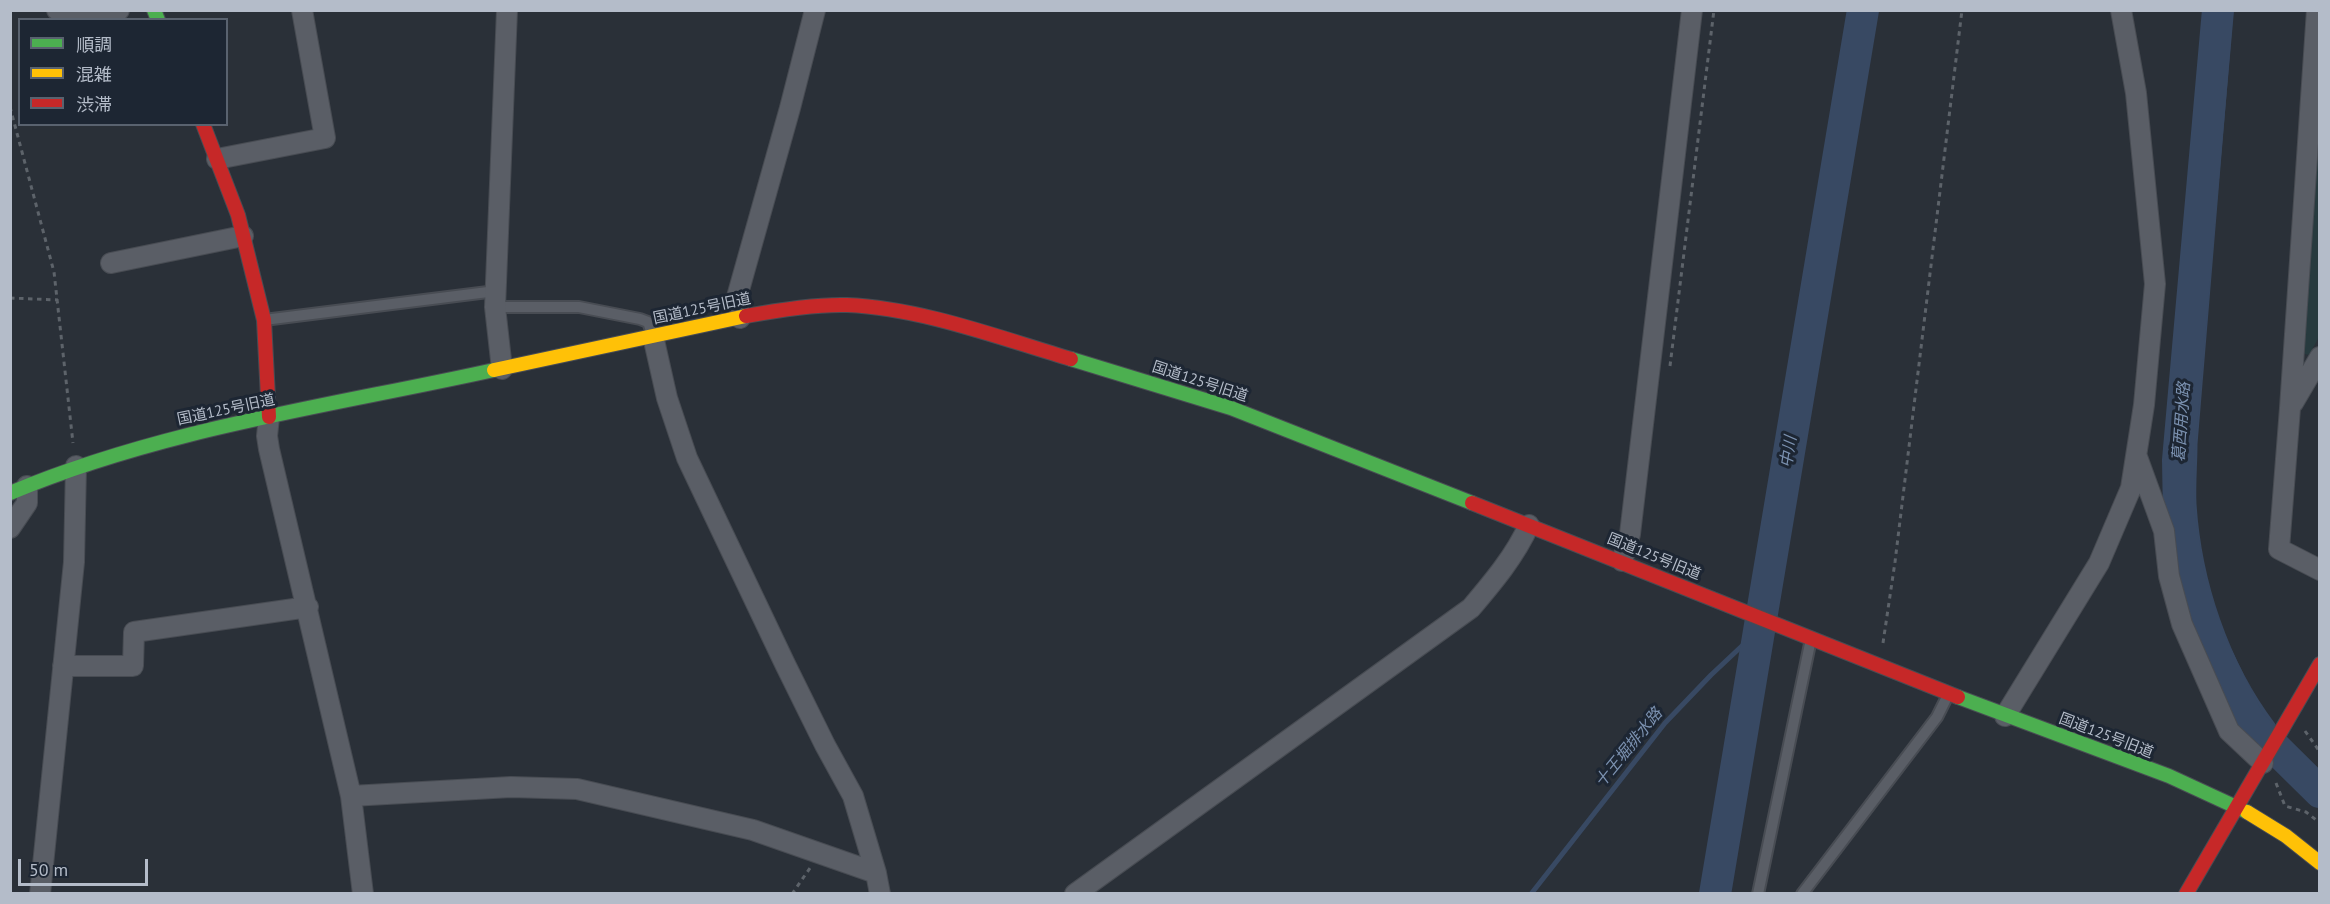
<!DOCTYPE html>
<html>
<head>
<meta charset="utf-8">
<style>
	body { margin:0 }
	#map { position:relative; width:2330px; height:904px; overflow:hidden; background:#2a3038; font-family:"PT Sans","Noto Sans JP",sans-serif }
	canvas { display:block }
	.frame { position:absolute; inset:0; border:12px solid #b4bcc9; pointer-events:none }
	.legend { position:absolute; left:18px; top:18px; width:210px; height:108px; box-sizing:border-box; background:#1d2633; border:2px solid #59626f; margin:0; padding:8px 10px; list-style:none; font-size:18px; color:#b4bcc9 }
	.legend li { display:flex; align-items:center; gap:12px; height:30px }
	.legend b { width:30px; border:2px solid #59626f }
	.scale { position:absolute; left:18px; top:859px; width:130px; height:27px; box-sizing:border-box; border:3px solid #b4bcc9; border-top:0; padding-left:8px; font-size:18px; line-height:21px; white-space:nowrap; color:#b4bcc9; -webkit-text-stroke:4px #1d2633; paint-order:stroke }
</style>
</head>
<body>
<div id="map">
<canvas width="2330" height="904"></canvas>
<div class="frame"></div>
<ul class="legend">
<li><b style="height:8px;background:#4caf50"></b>順調</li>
<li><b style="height:8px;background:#ffc107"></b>混雑</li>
<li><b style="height:8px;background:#c62828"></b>渋滞</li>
</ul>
<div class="scale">50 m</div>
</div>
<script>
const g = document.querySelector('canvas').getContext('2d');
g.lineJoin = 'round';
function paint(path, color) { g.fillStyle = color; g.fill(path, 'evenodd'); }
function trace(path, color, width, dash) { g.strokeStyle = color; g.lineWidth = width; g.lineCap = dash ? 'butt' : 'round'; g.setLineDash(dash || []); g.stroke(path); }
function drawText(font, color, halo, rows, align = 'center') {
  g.font = font + ' "PT Sans","Noto Sans JP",sans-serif'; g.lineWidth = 6; g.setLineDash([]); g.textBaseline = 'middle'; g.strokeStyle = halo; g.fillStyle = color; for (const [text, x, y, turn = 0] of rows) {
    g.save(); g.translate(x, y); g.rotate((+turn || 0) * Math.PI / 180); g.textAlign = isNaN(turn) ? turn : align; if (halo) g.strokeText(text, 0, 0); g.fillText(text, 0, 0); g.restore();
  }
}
paint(new Path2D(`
	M2319 119V337L2309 355 2301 353Z`), '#273a3e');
trace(new Path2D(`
	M2231 10 2195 444C2195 464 2193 484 2194 504 2199 581 2226 663 2273 725
	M2287 742 2300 759 2320 778
	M1531 894 1665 723 1711 675 1760 629`), '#384963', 5);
trace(new Path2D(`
	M2218 10 2178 460 2179 517 2189 578 2209 640 2249 722 2320 792
	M1715 894 1863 10`), '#384963', 32);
const lane = new Path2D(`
	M495 307H579L640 319 648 322 652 333
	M264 320 496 291
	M1758 894 1811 639
	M1802 894 1937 717 1949 693`);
const street = new Path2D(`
	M57 10C78 21 97 16 119 10
	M2317 10 2290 408 2279 549 2320 570
	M217 159 325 138 302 10
	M111 263 243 236
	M740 318 737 297 790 108 815 10
	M653 336 667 398 687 458 785 664 825 745 853 796 876 873 880 894
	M502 369 495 307 507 10
	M2293 403 2320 357
	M269 417 267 436 269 449 351 796 363 894
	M2137 457 2164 531 2169 576 2182 624 2229 731 2263 763
	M10 528 27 503V486
	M1622 561 1630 534 1692 10
	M63 666H133L134 632 308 607
	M2005 716 2099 563 2131 488 2144 405 2155 284 2136 93 2121 10
	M351 796 511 787 577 789 753 830 876 873
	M40 894 74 562 76 466
	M1075 894 1471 608C1493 582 1515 556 1529 525`);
const fast = new Path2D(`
	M154 10 158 20
	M1071 359 1231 408 1472 503
	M10 493C165 428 331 406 494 370
	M1958 697 2169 776 2247 812`);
const slow = new Path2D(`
	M494 370 746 316
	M2247 812 2286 836 2320 863`);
const jam = new Path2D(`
	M203 124 238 215 264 320 269 417
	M746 316C778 310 814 304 847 305 921 308 1000 338 1071 359
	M1472 503 1958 697
	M2186 894 2320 664`);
trace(lane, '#484c53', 14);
trace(street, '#484c53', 22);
trace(fast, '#484c53', 16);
trace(slow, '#484c53', 16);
trace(jam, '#484c53', 16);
trace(new Path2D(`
	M10 107 54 272 73 443
	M10 298 58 300
	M1670 366 1714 10
	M1883 643 1895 562 1962 10
	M2305 731 2320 752
	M2276 783 2285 806 2306 812 2320 823
	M792 894 810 868`), '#5d636a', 3, [4.5, 4.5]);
trace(lane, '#5a5e66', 10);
trace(street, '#5a5e66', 20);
trace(fast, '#4caf50', 14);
trace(slow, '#ffc107', 14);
trace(jam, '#c62828', 14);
drawText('15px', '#b4bcc9', '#1d2633', [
	["国道125号旧道",702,309,-12],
	["国道125号旧道",1200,382,18],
	["国道125号旧道",226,410,-12],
	["国道125号旧道",1654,557,22],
	["国道125号旧道",2106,736,21]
]);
drawText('italic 16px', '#7c92b1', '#1d2633', [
	["葛西用水路",2182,422,-86],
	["中川",1789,452,-81],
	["十王堀排水路",1629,748,-51]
]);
</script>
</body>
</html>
